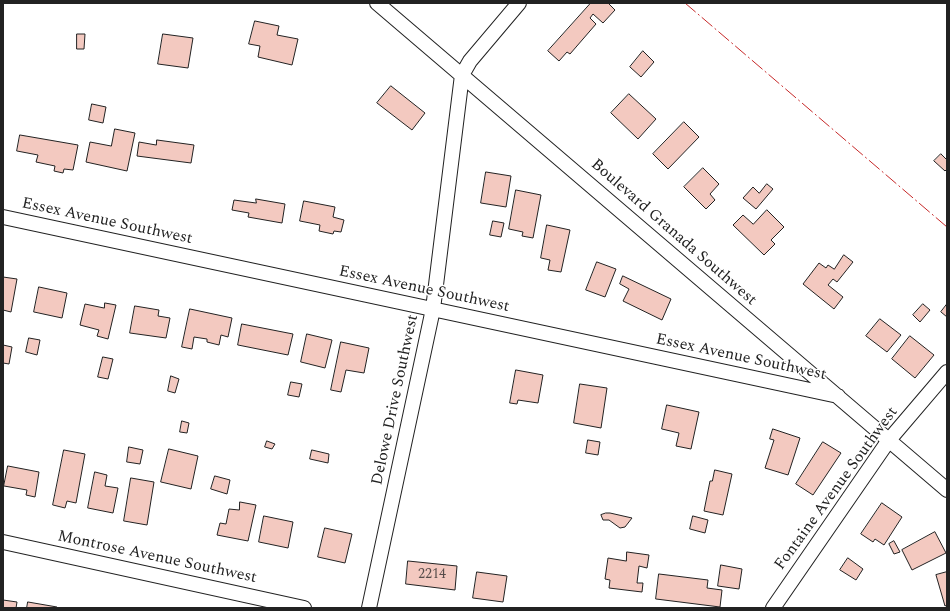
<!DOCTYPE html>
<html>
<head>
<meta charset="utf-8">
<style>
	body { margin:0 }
	#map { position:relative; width:950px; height:611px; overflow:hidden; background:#fff; font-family:Spectral,serif }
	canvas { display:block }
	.frame { position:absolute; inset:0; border:4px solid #222; pointer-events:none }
</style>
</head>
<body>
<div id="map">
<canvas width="950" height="611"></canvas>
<div class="frame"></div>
</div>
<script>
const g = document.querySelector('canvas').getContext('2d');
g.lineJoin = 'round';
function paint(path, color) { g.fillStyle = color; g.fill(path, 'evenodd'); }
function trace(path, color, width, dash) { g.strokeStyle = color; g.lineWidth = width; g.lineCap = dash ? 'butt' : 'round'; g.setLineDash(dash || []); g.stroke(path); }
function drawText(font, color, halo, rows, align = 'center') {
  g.font = font + ' Spectral,serif'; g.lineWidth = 3; g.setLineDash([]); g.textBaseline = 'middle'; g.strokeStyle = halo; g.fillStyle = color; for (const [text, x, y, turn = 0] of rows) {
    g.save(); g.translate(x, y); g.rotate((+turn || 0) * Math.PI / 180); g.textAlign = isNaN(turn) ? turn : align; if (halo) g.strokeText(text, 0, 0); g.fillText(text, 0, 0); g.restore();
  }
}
const building = new Path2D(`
	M591 3H608L615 10 603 23 593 14 590 18 596 24 570 54 567 52 559 61 548 51Z
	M255 21 279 26 277 35 298 39 292 65 258 57 260 46 249 44Z
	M77 34H85L84 49H77Z
	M163 34 193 38 188 68 158 64Z
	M643 51 654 62 641 77 630 67Z
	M391 86 425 113 412 130 377 103Z
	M629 94 656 119 638 139 611 113Z
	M92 104 106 107 103 123 89 120Z
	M684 122 699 137 668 169 653 154Z
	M115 129 135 133 127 171 86 162 90 142 111 146Z
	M20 135 78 145 73 170 64 169 63 173 54 171 55 166 36 162 38 155 17 151Z
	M157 140 194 145 191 163 137 156 139 142 156 145Z
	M941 154 947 160V169L945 171 934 161Z
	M703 168 719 184 710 194 715 200 706 209 684 187Z
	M486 172 511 176 506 207 481 203Z
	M767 184 773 189 756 209 743 198 753 187 759 193Z
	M516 190 541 195 533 238 522 236 523 232 509 229Z
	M256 199 285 204 282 223 248 217 249 213 232 210 234 200 256 203Z
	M304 201 335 207 333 217 344 220 341 232 334 231 333 234 319 231 320 225 300 221Z
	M767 210 784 227 771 240 775 244 764 255 733 225 743 215 753 224Z
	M493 221 504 223 501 237 490 235Z
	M547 225 570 230 561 272 548 270 550 260 541 258Z
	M844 255 853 262 837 282 833 279 828 285 843 297 834 309 803 284 819 263 826 268 828 265 834 269Z
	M597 262 616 269 605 297 586 290Z
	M623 276 671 299 662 320 623 301 629 289 620 284Z
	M3 277 17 279 11 312 3 310Z
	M39 287 67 293 62 318 34 312Z
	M105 303 116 305 108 339 97 336 99 330 80 325 85 304 104 308Z
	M923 304 930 310 920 322 913 315Z
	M947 304V317L941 312Z
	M135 306 159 310 158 316 170 318 166 338 130 333Z
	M190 309 232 318 228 337 221 335 219 345 207 342V339L194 337 192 349 182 347Z
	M880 319 901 335 887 352 866 336Z
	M242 324 293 334 288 355 238 345Z
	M307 334 332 340 325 368 301 362Z
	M910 336 934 355 915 378 892 359Z
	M29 338 40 340 37 355 26 352Z
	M341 342 369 348 364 373 346 370 341 392 331 390Z
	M3 345 12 347 9 364 3 363Z
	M103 357 113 359 108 379 98 377Z
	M516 370 543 375 538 403 518 400 517 404 510 403Z
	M171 376 179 379 175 393 168 391Z
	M291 382 302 384 299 397 288 395Z
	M580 384 607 388 601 428 574 423Z
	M667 405 699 412 691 449 676 446 679 433 662 429Z
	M182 421 189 423 187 433 180 432Z
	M773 429 800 438 788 475 765 468 774 440 770 439Z
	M588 440 600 442 598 455 586 453Z
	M267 441 275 444 272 449 265 447Z
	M823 442 841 453 813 495 796 484Z
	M129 447 143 450 140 464 127 462Z
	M169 449 198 456 191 489 161 482Z
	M64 450 85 454 76 503 67 501 65 508 53 505Z
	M312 450 329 454 328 463 310 459Z
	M8 466 39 472 35 497 26 495 27 490 4 486Z
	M715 470 732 474 723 515 704 511 710 481H712Z
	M95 472 107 475 105 486 118 488 113 513 88 508Z
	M215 476 230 480 227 494 211 489Z
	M131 478 154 482 147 525 124 521Z
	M240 502 256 505 248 541 217 535 220 523 226 524 229 509 239 510Z
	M882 503 902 517 884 545 875 539 873 542 861 534Z
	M606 513H610L632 518 625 527 620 528 609 520H603L601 515Z
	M264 516 293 522 288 548 259 542Z
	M693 516 708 520 705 533 690 529Z
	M325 528 352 534 345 563 318 557Z
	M935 532 946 553 912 570 902 550Z
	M894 541 900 552 894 554 889 544Z
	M627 552 649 555 647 568 639 566 637 583H643L642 592 609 588 610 580 605 579 608 558 626 561Z
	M848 558 863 569 856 580 840 570Z
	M408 561 457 566 455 590 406 584Z
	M721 565 742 569 739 589 718 586Z
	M477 572 507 576 503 602 473 598Z
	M947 572V605L945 606 936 575Z
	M659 574 708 580 707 588 722 590 720 607 656 599Z
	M3 600 17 602 16 608H3Z
	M28 602 57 607V608H27Z`);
paint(building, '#f3c9c0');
trace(building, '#222', 1);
const minor = new Path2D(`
	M377 3 947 490
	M3 217 838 396
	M3 542 304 608
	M369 608 433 309 462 75 470 61 519 3
	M773 608 889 440 947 372`);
trace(minor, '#222', 16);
trace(minor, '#fff', 14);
trace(new Path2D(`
	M685 3 947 227`), '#c62828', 1, [14, 3, 2, 3]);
drawText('14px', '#564c4a', null, [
	["2214",432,575]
]);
drawText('16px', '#222', '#fff', [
	["Essex Avenue Southwest",107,222,12],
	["Boulevard Granada Southwest",673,233,41],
	["Essex Avenue Southwest",424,290,12],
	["Essex Avenue Southwest",741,358,12],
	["Delowe Drive Southwest",396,400,-78],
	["Fontaine Avenue Southwest",837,489,-54],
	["Montrose Avenue Southwest",157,558,12]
]);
</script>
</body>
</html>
